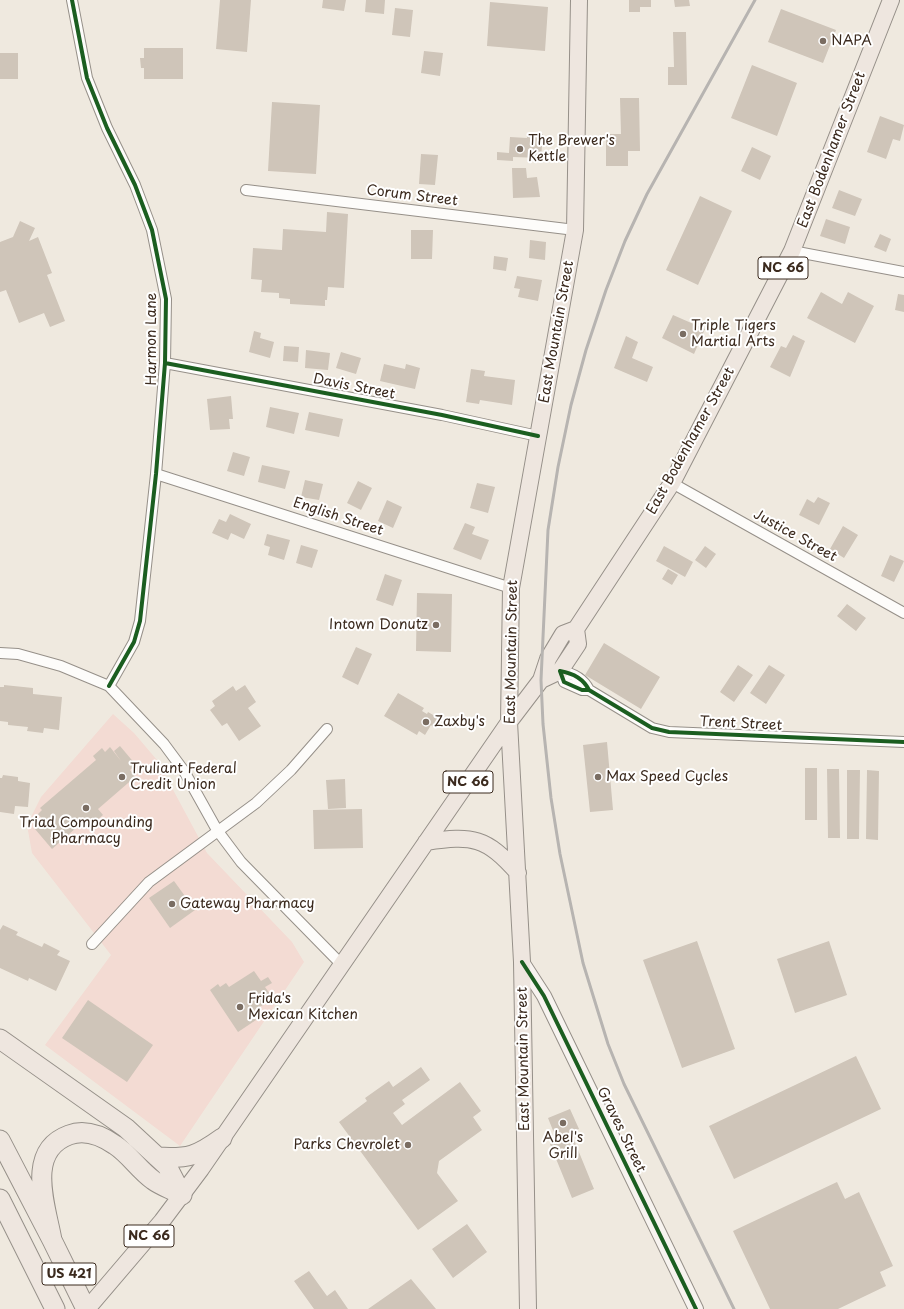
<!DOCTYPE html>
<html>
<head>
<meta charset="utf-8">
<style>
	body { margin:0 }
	canvas { display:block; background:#efe9df }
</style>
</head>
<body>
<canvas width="904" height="1309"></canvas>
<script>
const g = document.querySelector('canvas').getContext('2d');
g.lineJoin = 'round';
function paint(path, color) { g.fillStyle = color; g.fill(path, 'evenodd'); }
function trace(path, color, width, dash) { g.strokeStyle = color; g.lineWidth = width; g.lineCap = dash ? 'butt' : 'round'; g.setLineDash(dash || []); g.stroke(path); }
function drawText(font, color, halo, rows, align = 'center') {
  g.font = font + ' "Playpen Sans",sans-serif'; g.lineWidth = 4; g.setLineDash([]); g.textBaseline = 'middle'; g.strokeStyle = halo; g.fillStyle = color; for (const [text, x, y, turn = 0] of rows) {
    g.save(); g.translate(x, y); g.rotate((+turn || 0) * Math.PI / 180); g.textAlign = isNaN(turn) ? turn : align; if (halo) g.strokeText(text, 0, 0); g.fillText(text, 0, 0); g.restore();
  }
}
paint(new Path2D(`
	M113 714 134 733 157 760 207 853 292 942 304 962 180 1146 45 1045 111 955 32 853 27 825 41 797Z`), '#f3dbd3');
paint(new Path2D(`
	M220 0H251L247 52 216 49Z
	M323 0H346L344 11 322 8Z
	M366 0H385L384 14 365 12Z
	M629 0H651V7H640V12H629Z
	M674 0H689L690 6 675 7Z
	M490 2 548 7 545 51 487 46Z
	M395 8 413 10 410 37 392 35Z
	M781 9 836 30 823 63 768 42Z
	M673 32H686L687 85H668V67H674Z
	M144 48H183V79H144V68H141L140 58H144Z
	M424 51 443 53 440 76 421 73Z
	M0 53H18V79H0Z
	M752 65 797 83 777 136 731 118Z
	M620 98H639L640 151H628V166H606V134H621Z
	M272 102 320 105 316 174 268 171Z
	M880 116 904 125 900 141 893 139 886 159 867 152Z
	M527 133 543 134 541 158 513 157V161L497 160V152L509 153 510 137 527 138Z
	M752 147 771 156 760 180 741 171Z
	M421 154 438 155 435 185 419 184Z
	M512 168H526L527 178 537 177 540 197 513 198Z
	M839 190 862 199 855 216 832 208Z
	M700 196 732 211 698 285 666 270Z
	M327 212 348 214 344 288 328 287 327 300H325V306L290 304V299L279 298V293L261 292 262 280 251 279 253 248 282 250 283 229 326 232Z
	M826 219 850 227 845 244 820 236Z
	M20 221 35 228 29 241 38 237 52 273 47 275 65 321 50 327 44 313 19 323 6 290 0 292V242L13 237Z
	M411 230H433L432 259H411Z
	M880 234 891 239 886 252 874 247Z
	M530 240 546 242 545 260 529 258Z
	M494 256 508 258 506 271 493 269Z
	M517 276 542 280 538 301 518 297 520 289 514 288Z
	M821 292 842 304 848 292 874 306 855 343 807 318Z
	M898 294 904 295V312L895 310Z
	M673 315 705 329 694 354 662 338Z
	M254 331 261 333 260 338 274 342 270 358 249 352Z
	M793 335 805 341 790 377 770 367 781 346 786 348Z
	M626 336 638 342 632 358 653 367 647 382 614 368Z
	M284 346 299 347 298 362 283 361Z
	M306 350 330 353 328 370 305 368Z
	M341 352 361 358 356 374 336 368Z
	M384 364 405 369 406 364 420 368 415 389 380 381Z
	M471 369 485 371 484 376 515 380 512 405 480 400 479 404 466 402Z
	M231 396 233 419H229L230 429 210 430 207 399Z
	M270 407 299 413 294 434 266 427Z
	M309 412 343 419 339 437 305 430Z
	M233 452 250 457 244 476 227 471Z
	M262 465 290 471 285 489 258 482Z
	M305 480 323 484 319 500 301 497Z
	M358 481 372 488 361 510 347 503Z
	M477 483 495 487 488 513 470 508Z
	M818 497 830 503 819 525 799 515 807 499 814 503Z
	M387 500 402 507 393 528 378 521Z
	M230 514 251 524 244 539 231 533 228 540 212 533 219 519 226 522Z
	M465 523 475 527 472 534 489 540 481 560 453 549Z
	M843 526 858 535 844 558 830 549Z
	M267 534 290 540 284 560 268 555 270 547 264 545Z
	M301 545 318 550 312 568 296 563Z
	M664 546 693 562 685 577 656 561Z
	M705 546 716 554 706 568 695 560Z
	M890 555 904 561 894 582 881 576Z
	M668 569 678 575 672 585 662 579Z
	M385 574 402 580 393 606 376 600Z
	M417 593 452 594 451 652 416 651Z
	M847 604 866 618 856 631 837 616Z
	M604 643 660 677 641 709 585 675Z
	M356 647 372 654 358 685 342 677Z
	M738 665 753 675 734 702 720 692Z
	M769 665 785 675 766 704 750 693Z
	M4 685 33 688V694L62 697 59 730 44 728 43 733 27 731 28 727 8 725V722L0 721V687H4Z
	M245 685 256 702 248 708 261 726 239 741 227 723 222 726 210 710 215 706 212 701 233 686 236 691Z
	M398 693 424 708 422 711 427 714 428 712 440 719 434 728 431 725 425 735 419 731 417 735 384 716Z
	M607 742 613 810 590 812 583 745Z
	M120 746 136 765 130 770 135 777 98 809 103 815 90 826 85 820 52 849 35 829 44 821 38 814 42 810 40 808 96 760 93 756 102 748 105 752 110 747 121 761 114 751Z
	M805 768H817V820H805Z
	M827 769H839L840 838H828Z
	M847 770H860L859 839H847Z
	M867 770 879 771 878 840 866 839Z
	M3 775 18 777V781L30 783 28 807 15 806 14 814 0 812V778H2Z
	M345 779 346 808 328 809 326 780Z
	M362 809 363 848 314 849 313 810Z
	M174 881 195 910 170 928 149 898Z
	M3 925 18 932 16 935 42 947 44 943 60 951 57 955 70 961 56 991 29 978 28 981 0 968V930Z
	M697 941 735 1049 682 1068 643 960Z
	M829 941 847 995 795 1013 777 959Z
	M254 971 261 981 268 977 272 983 265 987 273 998 251 1013 256 1020 238 1032 210 990 218 984 220 987 226 983 229 987Z
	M88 1000 153 1045 127 1082 62 1038Z
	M856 1056 881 1109 734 1179 709 1126Z
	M421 1067 430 1080 402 1100 405 1104 393 1113 402 1125 460 1082 481 1111 473 1117 482 1130 439 1161 437 1173 458 1201 418 1230 339 1122 367 1101 365 1098 389 1081 393 1087Z
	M570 1109 579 1129 556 1138 548 1118Z
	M572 1135 594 1189 572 1198 550 1144Z
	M837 1182 845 1199 859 1192 893 1266 880 1272 886 1286 838 1309H770L733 1231Z
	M467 1224 487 1252 453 1278 432 1249Z
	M309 1271 327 1296 335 1290 348 1309H314L294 1281Z
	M411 1279 436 1309H368Z`), '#cfc5b9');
const street = new Path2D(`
	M72 0 87 78 107 128 135 185 152 230 166 299 165 363 156 474 140 621 134 642 109 686
	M246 190 575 230
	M792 251 904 272
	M165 363 442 415 538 436
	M156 474 511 588
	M672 483 904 613
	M0 653 18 654 61 666 109 686 164 744 184 771 217 830 241 862 342 965
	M589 690H582L564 682 560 671C572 673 583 678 589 690L652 728 669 732 904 742
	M92 944 149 882 256 803 291 770 327 729`);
const secondary = new Path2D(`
	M522 962 544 996 696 1309`);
const primary = new Path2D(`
	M541 680 560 671 578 644 576 629
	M426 842C473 835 486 837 518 873
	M87 1309 162 1221 201 1169 509 722 541 680 548 659 563 634 576 629 672 483 792 251 891 0
	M528 1309 522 962 509 722 511 588 575 230 579 0`);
const highway = new Path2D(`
	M0 1039 126 1128 167 1166 182 1195
	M0 1140 52 1240 86 1309
	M157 1157C189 1159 197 1156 222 1138
	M0 1199 55 1309
	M52 1240C46 1206 25 1151 69 1135 85 1129 102 1136 115 1145 129 1154 139 1170 153 1180 161 1186 173 1190 182 1195`);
trace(street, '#969089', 12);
trace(secondary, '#969089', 16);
trace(primary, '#969089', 18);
trace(highway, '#969089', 21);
trace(street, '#fdfcfa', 10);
trace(secondary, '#f7f3ef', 14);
trace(primary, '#eee6df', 16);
trace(highway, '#eee6df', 19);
trace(new Path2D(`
	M734 1309 624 1084 608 1044 583 963 560 854 551 798 543 724 541 680 548 530 558 467 571 405 586 350 606 290 625 241 647 194 755 0`), '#b7b4b1', 3);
trace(new Path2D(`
	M72 0 87 78 107 128 135 185 152 230 166 299 165 363 156 474 140 621 134 642 109 686
	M165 363 442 415 538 436
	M589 690H582L564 682 560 671C572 673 583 678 589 690L652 728 669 732 904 742
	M522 962 544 996 696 1309`), '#1b5e20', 4);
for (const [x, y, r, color] of [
	[823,41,4,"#7a6d62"],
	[520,149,4,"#7a6d62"],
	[683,334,4,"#7a6d62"],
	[436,625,4,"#7a6d62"],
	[426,722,4,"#7a6d62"],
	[122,777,4,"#7a6d62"],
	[598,777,4,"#7a6d62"],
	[86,808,4,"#7a6d62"],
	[172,904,4,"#7a6d62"],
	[240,1007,4,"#7a6d62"],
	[563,1123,4,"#7a6d62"],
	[408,1145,4,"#7a6d62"]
]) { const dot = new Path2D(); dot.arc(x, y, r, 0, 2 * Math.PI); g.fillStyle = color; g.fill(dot); trace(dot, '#fff', 1.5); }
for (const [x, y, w] of [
	[783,268,50],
	[468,782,50],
	[149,1236,50],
	[69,1274,54]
]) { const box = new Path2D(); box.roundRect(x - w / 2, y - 11, w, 22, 3); g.fillStyle = '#fff'; g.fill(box); trace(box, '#3b2a1e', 1); }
drawText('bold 13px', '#3b2a1e', null, [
	["NC 66",783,268],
	["NC 66",468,782],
	["NC 66",149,1236],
	["US 421",69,1274]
]);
drawText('14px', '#3b2a1e', '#fff', [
	["NAPA",831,41],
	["The Brewer's",528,141],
	["Kettle",528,157],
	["Triple Tigers",691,326],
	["Martial Arts",691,342],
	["Intown Donutz",428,625,"right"],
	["Zaxby's",434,722],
	["Truliant Federal",130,769],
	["Credit Union",130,785],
	["Max Speed Cycles",606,777],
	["Triad Compounding",86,823,"center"],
	["Pharmacy",86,839,"center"],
	["Gateway Pharmacy",180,904],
	["Frida's",248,999],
	["Mexican Kitchen",248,1015],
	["Abel's",563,1138,"center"],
	["Grill",563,1154,"center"],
	["Parks Chevrolet",400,1145,"right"]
], 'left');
drawText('14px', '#3b2a1e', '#fff', [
	["East Bodenhamer Street",832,150,-69],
	["Corum Street",412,196,7],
	["East Mountain Street",557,332,-80],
	["Harmon Lane",152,339,-90],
	["Davis Street",354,387,11],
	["East Bodenhamer Street",691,441,-61],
	["English Street",338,517,18],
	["Justice Street",795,536,29],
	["East Mountain Street",512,652,-89],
	["Trent Street",741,724,3],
	["East Mountain Street",524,1059,-91],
	["Graves Street",621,1130,64]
]);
</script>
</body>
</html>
